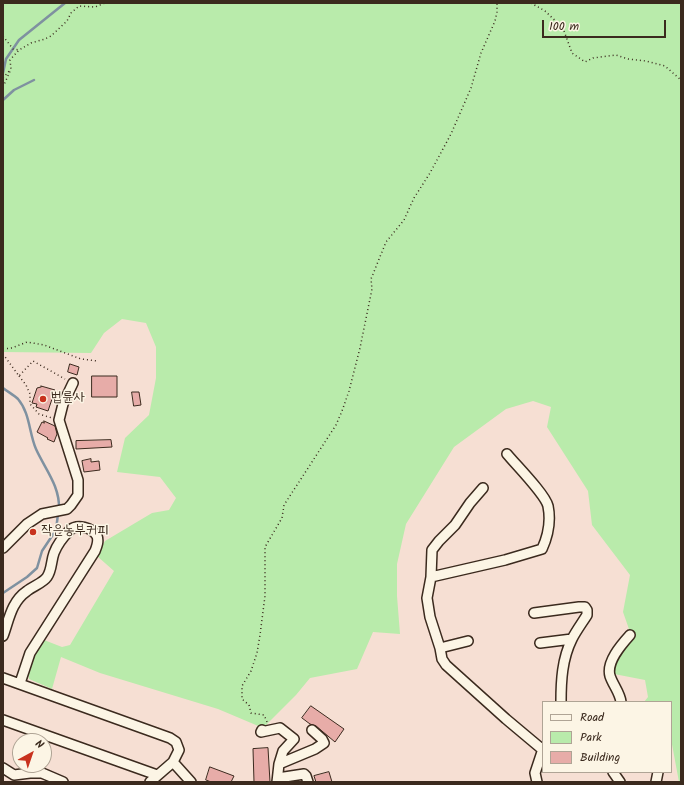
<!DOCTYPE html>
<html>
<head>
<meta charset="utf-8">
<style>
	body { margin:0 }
	#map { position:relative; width:684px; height:785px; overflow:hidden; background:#f6dfd3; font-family:Kalam,sans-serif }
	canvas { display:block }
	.frame { position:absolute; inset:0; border:4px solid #3b2a1e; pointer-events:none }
	.legend { position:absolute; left:542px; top:701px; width:130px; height:72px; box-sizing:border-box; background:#fcf5e5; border:1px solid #afa495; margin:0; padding:5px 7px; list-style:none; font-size:12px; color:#3b2a1e }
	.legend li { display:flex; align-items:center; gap:8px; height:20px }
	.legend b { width:20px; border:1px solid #afa495 }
	.north { position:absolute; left:12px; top:733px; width:40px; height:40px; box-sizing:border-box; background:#fcf5e5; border:1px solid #afa495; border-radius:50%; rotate:40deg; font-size:11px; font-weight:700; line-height:16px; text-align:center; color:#3b2a1e }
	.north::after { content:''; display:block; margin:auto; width:14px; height:18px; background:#c8321e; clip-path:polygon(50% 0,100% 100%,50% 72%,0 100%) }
	.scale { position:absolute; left:542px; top:20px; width:124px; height:18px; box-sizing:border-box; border:2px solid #3b2a1e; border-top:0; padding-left:5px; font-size:12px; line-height:14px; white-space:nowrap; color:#3b2a1e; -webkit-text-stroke:3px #fcf5e5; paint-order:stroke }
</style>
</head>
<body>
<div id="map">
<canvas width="684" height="785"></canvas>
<div class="frame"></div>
<ul class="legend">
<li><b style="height:5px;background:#fcf5e5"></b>Road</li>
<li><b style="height:11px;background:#b9ebab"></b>Park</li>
<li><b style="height:11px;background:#e7aca8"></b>Building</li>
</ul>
<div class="north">N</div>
<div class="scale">100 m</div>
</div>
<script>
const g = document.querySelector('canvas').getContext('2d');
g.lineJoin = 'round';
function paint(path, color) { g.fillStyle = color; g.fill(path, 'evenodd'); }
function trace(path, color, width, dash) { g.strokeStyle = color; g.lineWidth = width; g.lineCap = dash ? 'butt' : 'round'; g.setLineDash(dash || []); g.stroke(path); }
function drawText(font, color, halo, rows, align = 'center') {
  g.font = font + ' Kalam,"Poor Story",sans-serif'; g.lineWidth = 3; g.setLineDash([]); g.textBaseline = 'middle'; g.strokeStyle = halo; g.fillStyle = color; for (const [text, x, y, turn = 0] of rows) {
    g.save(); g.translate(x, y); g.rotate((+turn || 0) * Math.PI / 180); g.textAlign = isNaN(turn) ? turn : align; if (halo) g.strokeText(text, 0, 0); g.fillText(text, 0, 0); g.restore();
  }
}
paint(new Path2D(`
	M3 3H681V782H679L671 739V702H644L648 697 645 680 609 673 630 632 623 612 630 575 592 525 588 491 547 427 551 407 533 401 506 409 454 447 406 524 397 564V596L400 634 373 632 357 669 310 678 296 695 263 728 218 709 100 673 61 657 52 689 29 679C26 664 36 652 44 640L62 647 70 645 114 571 97 556 105 541 152 513 169 510 176 498 160 477 117 472 125 438 149 415 156 378V347L146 323 122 319 104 333 91 353 3 352Z`), '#b9ebab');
trace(new Path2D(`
	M3 73 6 59 19 40 65 3
	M3 100 14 90 34 80
	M3 388C8 392 14 395 18 399 30 413 29 433 36 449 45 469 60 486 59 509
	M3 593 27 577 37 568 42 551 56 530 58 514`), '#7f91a0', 2.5);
const building = new Path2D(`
	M70 364 79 367 77 375 68 372Z
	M92 376H117V397H92Z
	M41 386 55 390 48 411 36 407 37 404 32 403 37 388 41 387Z
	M132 392H139L141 405 134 406Z
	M44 421 55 426 57 434 54 442 47 439 48 438 37 432 42 422 44 423Z
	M111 440 112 447 76 449V441Z
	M91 459V462L99 461 100 470 84 472 82 461Z
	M311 706 344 729 335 742 316 726 310 724 302 718Z
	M268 748 270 782H254L253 749Z
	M210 767 234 776 231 782H211L206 780Z
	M329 772 332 782H316L314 776Z`);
paint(building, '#e7aca8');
trace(building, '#3b2a1e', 1);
const minor = new Path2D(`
	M483 488 470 503 455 525 439 541 432 550 431 577 427 598 430 617 440 648 442 659 446 665 506 719 543 750
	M3 548 27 524 42 514 67 509 71 505 78 495V480L59 420 63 404 73 383
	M431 577 505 560 542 549C548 536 551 521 548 506 545 494 516 465 507 454
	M534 613 579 607H585L587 610V615C582 623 576 631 572 639 562 659 561 681 561 702
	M3 636C9 620 11 602 27 591 33 586 43 583 47 577 52 570 51 561 54 553 57 545 64 536 70 530 77 524 92 527 97 536 99 541 97 546 95 551L30 653 20 683
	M540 643 572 639
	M440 648 468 641
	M3 678 170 738 176 742 179 750 173 762 191 782
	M621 702C620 693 613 685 610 676 606 662 621 645 630 635
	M3 720 157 775
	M262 730 261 732 280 728 294 739 283 751 279 764
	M3 768 14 775 30 773H42L63 782
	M613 772 620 782
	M278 778 304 774 306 776 308 782
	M150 782 173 762
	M277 782 279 764 315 749 324 743 322 739 312 730
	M537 782 535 773 543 749
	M656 782 658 772`);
trace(minor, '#3b2a1e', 12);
trace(new Path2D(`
	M531 3 545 11 563 28 572 53 585 62 593 58 616 55 628 59 646 61 665 66 681 80
	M3 36 13 49 19 50
	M3 78 10 70
	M3 87 11 69 10 60 19 50 31 43 45 39 51 36 67 21 71 13 79 6 95 7 105 3
	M3 349 12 348 27 342 44 345 81 359 97 361
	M3 354 19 376 33 361 65 379
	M19 376 26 385 30 394V404L39 414 52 418
	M267 722 264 715 251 713 249 705 242 699V686L251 671 257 653 260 635 265 596V547L282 518 284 505 336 425 342 411 349 391 360 348 372 289 371 279 386 242 404 220 414 198 430 173 451 134 471 88 481 53 495 21 497 12V3`), '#3b2a1e', 1.5, [1, 3]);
trace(minor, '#fcf5e5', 9);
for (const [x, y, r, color] of [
	[43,399,4,"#c8321e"],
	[33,532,4,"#c8321e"]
]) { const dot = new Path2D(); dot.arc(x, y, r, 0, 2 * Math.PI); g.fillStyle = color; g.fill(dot); trace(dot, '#fcf5e5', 1.5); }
drawText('14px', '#3b2a1e', '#fcf5e5', [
	["법륜사",51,399],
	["작은농부커피",41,532]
], 'left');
</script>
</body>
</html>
